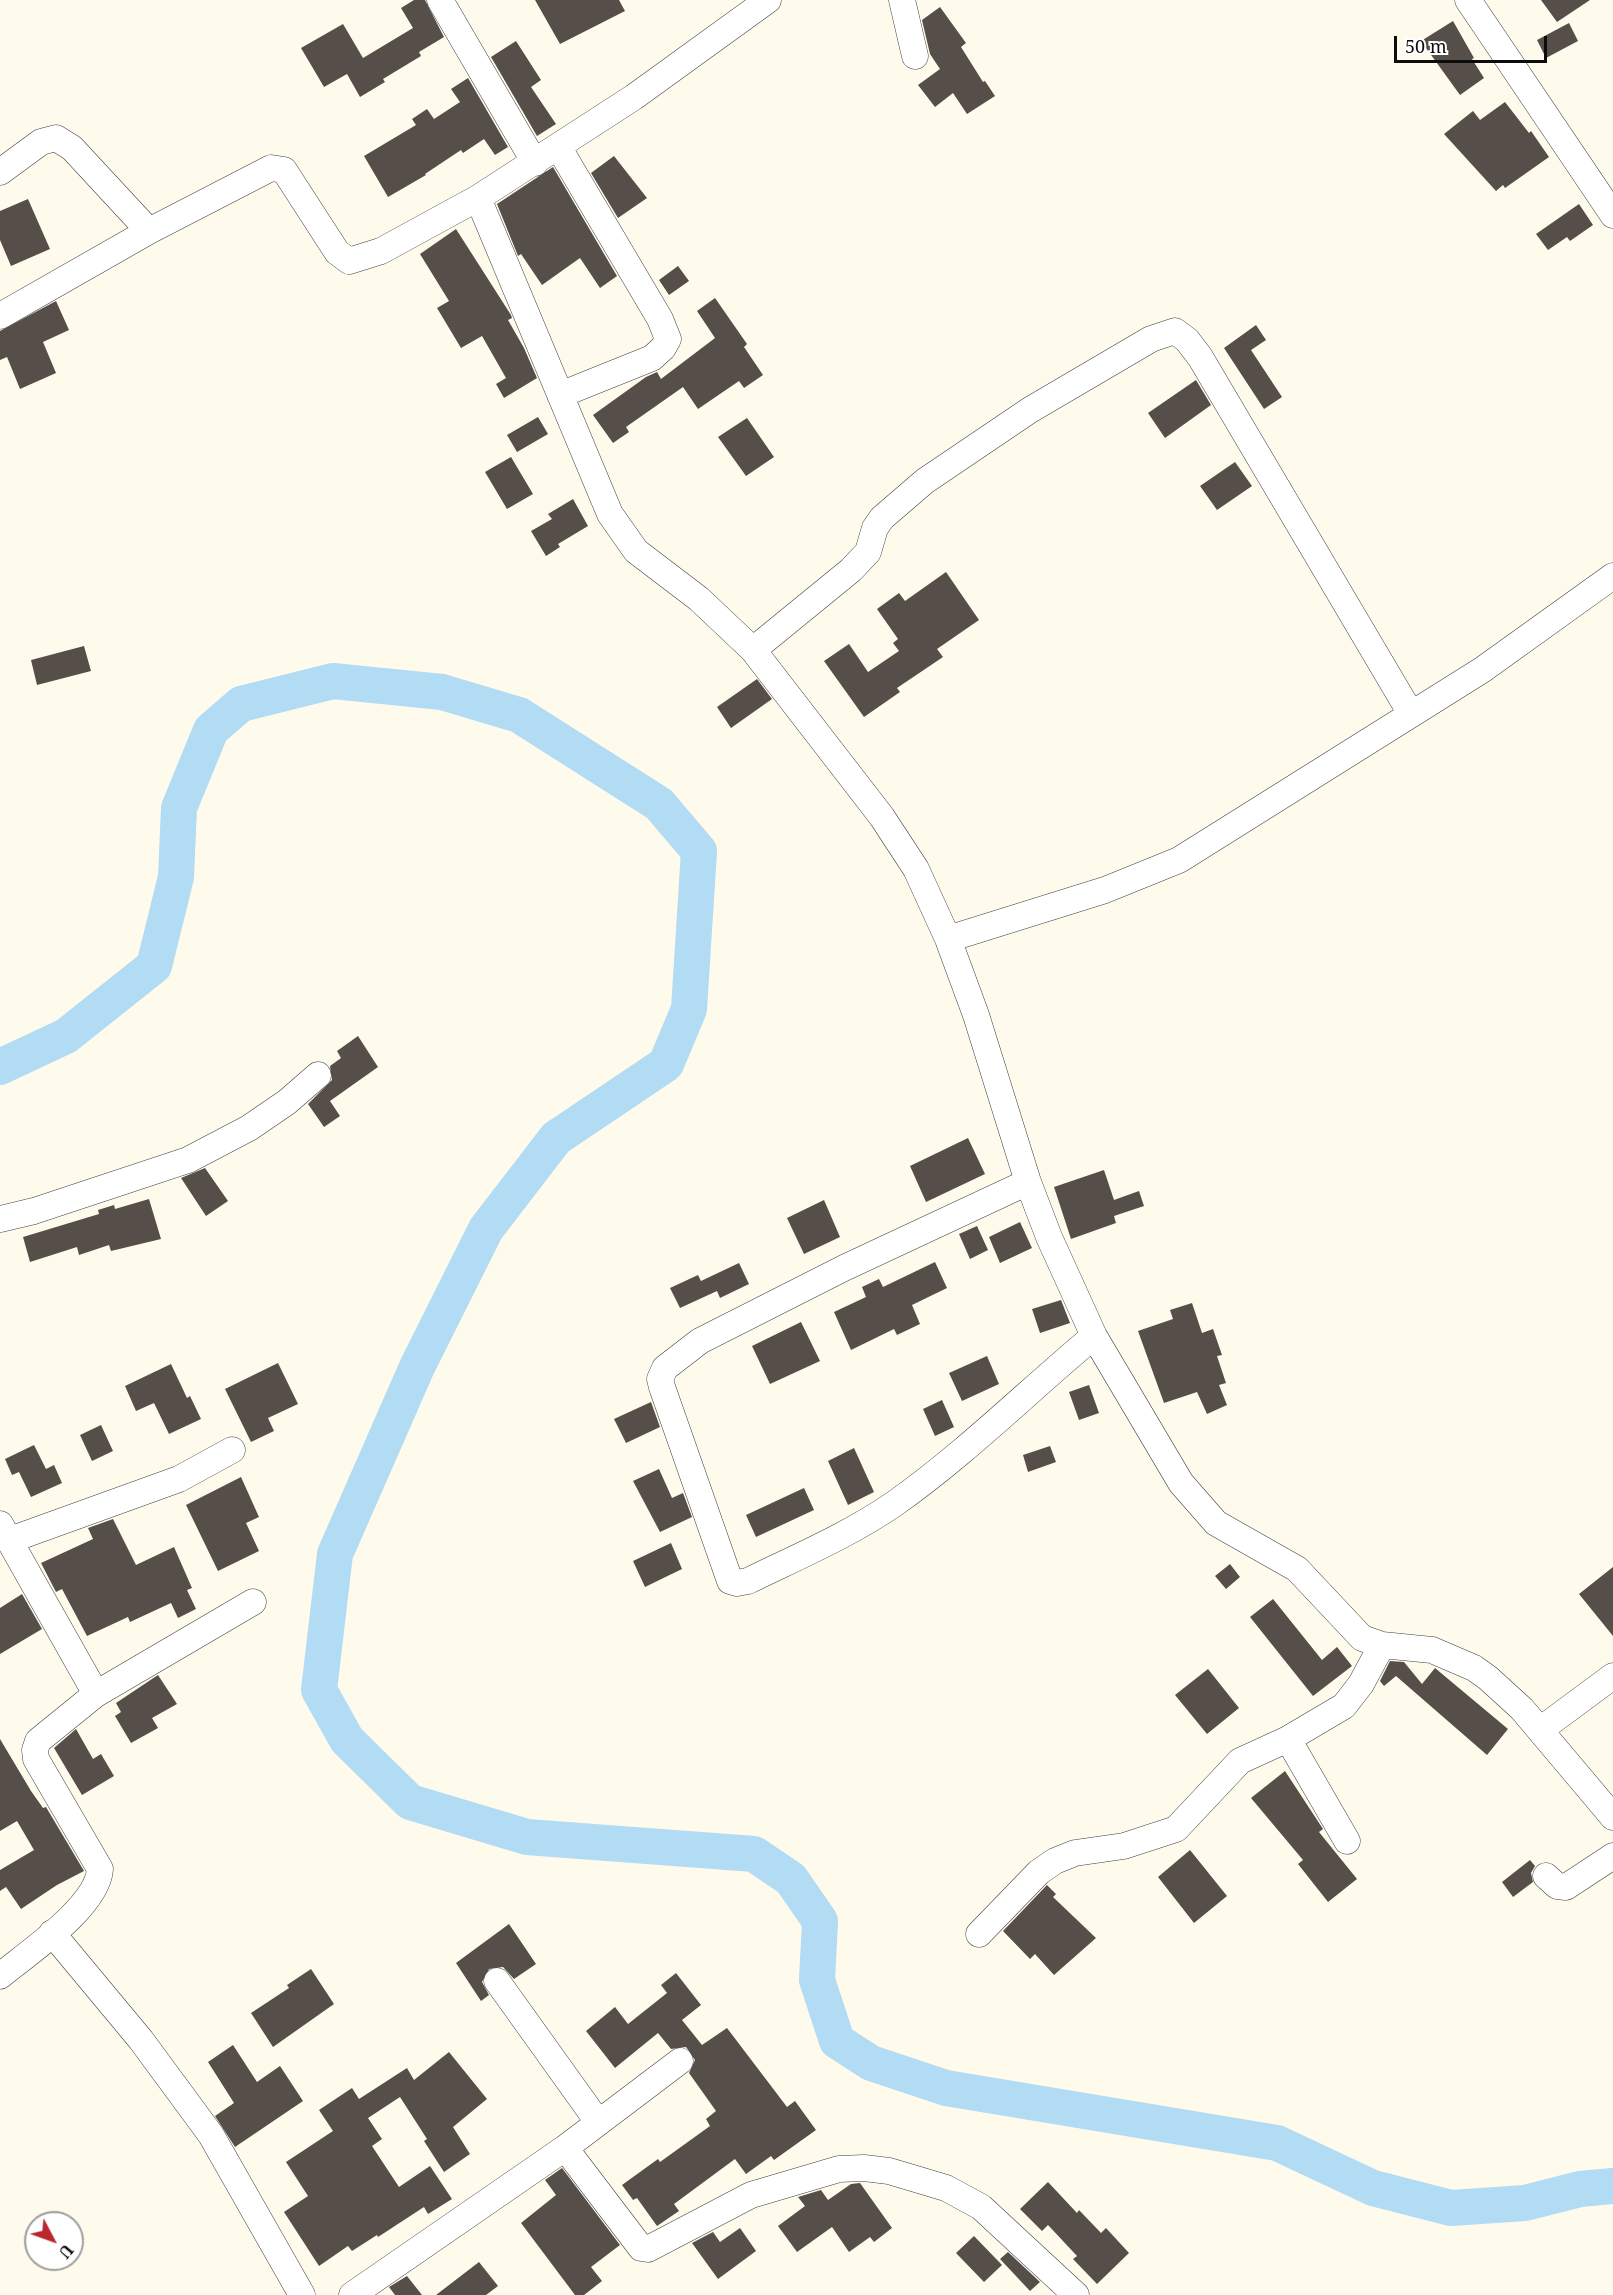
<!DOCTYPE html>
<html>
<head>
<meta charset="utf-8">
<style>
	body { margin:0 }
	#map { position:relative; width:1613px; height:2295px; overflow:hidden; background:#fffbec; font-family:"Noto Serif",serif }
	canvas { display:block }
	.north { position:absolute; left:24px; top:2211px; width:60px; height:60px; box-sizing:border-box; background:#fff; border:2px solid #9e9e9e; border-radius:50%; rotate:131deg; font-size:16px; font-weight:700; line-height:24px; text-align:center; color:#0c0c0c }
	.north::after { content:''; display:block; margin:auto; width:21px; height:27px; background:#b8282d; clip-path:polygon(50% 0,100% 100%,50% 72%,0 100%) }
	.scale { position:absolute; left:1394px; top:36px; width:153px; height:27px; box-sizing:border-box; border:3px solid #0c0c0c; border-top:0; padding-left:8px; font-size:18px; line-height:21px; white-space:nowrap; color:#0c0c0c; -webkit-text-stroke:4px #fff; paint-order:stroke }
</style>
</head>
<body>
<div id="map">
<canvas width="1613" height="2295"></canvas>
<div class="north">U</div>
<div class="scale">50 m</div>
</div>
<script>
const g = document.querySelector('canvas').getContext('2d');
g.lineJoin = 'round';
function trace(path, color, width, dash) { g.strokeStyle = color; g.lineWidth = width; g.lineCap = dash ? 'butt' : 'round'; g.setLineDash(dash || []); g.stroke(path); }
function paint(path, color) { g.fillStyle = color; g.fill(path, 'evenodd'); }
trace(new Path2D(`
	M0 1067 66 1036 154 966 176 877 179 808 211 730 241 704 333 681 442 692 519 715 659 804 699 851 689 1009 666 1064 556 1138 486 1229 417 1367 335 1554 319 1690 347 1740 410 1802 527 1837 754 1854 791 1879 820 1921 817 1980 837 2041 871 2063 946 2088 1277 2143 1373 2188 1451 2208 1525 2203 1580 2189 1613 2186`), '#b2dbf4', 36);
paint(new Path2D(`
	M414 0H425L444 37 419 52 421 56 383 79 385 82 360 97 347 74 324 87 301 48 343 24 363 58 413 28 401 8Z
	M535 0H619L625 11 560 44Z
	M1541 0H1590L1557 22Z
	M940 7 966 43 961 47 983 82 985 81 995 96 967 114 953 93 935 107 918 85 940 69 930 54 922 20Z
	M1453 21 1474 58 1472 59 1484 78 1460 95 1421 41Z
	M1569 23 1578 41 1546 58 1537 40Z
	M516 41 541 80 531 87 556 124 537 136 491 57Z
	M468 78 508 147 495 155 484 139 463 153 461 150 425 174 426 175 388 197 364 156 416 125 412 119 427 109 434 119 460 102 451 89Z
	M1505 102 1529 133 1531 131 1549 157 1505 188 1503 185 1496 191 1444 134 1473 111 1480 120Z
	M614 156 647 198 618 218 591 173Z
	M553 167 617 276 600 288 580 258 542 285 521 254 518 256 497 204Z
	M28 199 50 249 11 266 0 240V211Z
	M1579 204 1593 225 1570 241 1567 237 1548 250 1536 234Z
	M456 229 511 315 512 318 508 320 524 348 537 378 504 398 496 384 506 378 482 336 461 348 437 308 449 301 420 254Z
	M678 266 689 281 669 295 659 280Z
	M715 298 747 344 744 347 763 375 744 388 739 381 698 409 683 387 626 427 629 432 613 443 593 415 646 377 657 372 661 379 715 338 697 311Z
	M56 301 69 330 43 342 56 373 20 389 7 357 0 360V331Z
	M1256 325 1266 340 1251 350 1282 397 1264 409 1224 348Z
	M1196 380 1211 405 1165 438 1148 413Z
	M538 417 548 434 517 452 507 435Z
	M747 418 774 457 746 476 718 437Z
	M511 457 533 494 507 509 485 472Z
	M1235 462 1252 486 1217 510 1200 486Z
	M573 499 588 526 558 544 560 547 546 556 531 531 552 519 548 514Z
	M946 572 979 620 937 649 943 657 897 688 900 692 864 717 824 661 849 644 868 672 899 651 893 643 898 639 877 609 899 593 905 601Z
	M84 646 91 671 37 685 31 660Z
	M757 679 772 699 731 728 717 707Z
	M358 1036 378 1067 330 1101 340 1116 324 1127 308 1104 332 1080 330 1066 341 1058 337 1051Z
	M968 1138 985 1174 926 1202 910 1166Z
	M205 1168 228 1201 206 1216 181 1178Z
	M1104 1170 1114 1200 1139 1191 1144 1206 1114 1216 1116 1223 1071 1239 1054 1187Z
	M149 1199 161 1239 111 1251 109 1245 79 1255 77 1247 30 1262 23 1237 99 1214 98 1210 114 1205 115 1209Z
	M824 1200 840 1237 804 1254 787 1218Z
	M1020 1222 1032 1248 1000 1263 989 1237Z
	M977 1226 988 1250 970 1259 959 1234Z
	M935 1262 947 1288 912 1305 920 1324 897 1335 894 1329 851 1350 834 1312 866 1297 862 1287 879 1279 883 1287Z
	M739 1263 749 1284 720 1298 717 1291 680 1308 670 1288 698 1275 701 1281Z
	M1061 1300 1070 1323 1040 1333 1032 1309Z
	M1192 1303 1202 1333 1213 1329 1222 1355 1217 1356 1226 1383 1219 1385 1227 1405 1207 1414 1197 1392 1164 1403 1138 1331 1173 1319 1170 1310Z
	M801 1322 820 1361 770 1384 752 1346Z
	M987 1356 999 1384 962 1401 949 1373Z
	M278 1363 298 1404 268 1418 274 1431 251 1442 225 1389Z
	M171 1364 187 1398 190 1396 201 1419 169 1434 154 1403 136 1411 125 1386Z
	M1089 1385 1099 1413 1079 1420 1069 1392Z
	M942 1400 954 1427 935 1436 923 1409Z
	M651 1402 660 1427 626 1443 614 1419Z
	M101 1425 113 1451 92 1461 80 1435Z
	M34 1445 46 1469 54 1465 62 1483 31 1497 19 1472 12 1475 5 1459Z
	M1050 1446 1056 1462 1028 1472 1023 1455Z
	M854 1448 874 1492 848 1505 828 1461Z
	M659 1469 672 1498 683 1493 692 1517 660 1532 633 1481Z
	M241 1477 259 1517 246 1523 259 1551 218 1571 186 1505Z
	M804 1488 814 1510 756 1537 746 1515Z
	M113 1519 136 1565 174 1547 192 1588 187 1590 196 1609 178 1618 171 1603 130 1622 128 1617 87 1636 62 1589 56 1592 41 1563 93 1539 88 1528Z
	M671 1543 682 1569 645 1587 633 1561Z
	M1230 1564 1240 1577 1226 1589 1215 1576Z
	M1613 1567V1636L1579 1594Z
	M22 1594 42 1629 0 1654V1608Z
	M1273 1599 1322 1660 1337 1647 1352 1666 1313 1696 1250 1617Z
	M1390 1661 1404 1662 1422 1684 1435 1668 1508 1729 1487 1755 1396 1676 1384 1686 1380 1681Z
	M1208 1669 1239 1708 1207 1734 1175 1695Z
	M158 1675 177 1704 152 1718 158 1728 131 1743 115 1716 121 1712 116 1703Z
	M76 1729 93 1759 101 1754 114 1776 82 1795 54 1748Z
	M0 1739 31 1791 43 1808 46 1807 84 1871 57 1885 21 1909 6 1887 0 1891V1870L34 1850 17 1821 0 1831Z
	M1285 1771 1323 1829 1319 1832 1357 1879 1328 1902 1298 1864 1303 1860 1251 1798Z
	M1190 1850 1227 1896 1194 1923 1158 1877Z
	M1530 1860 1535 1866 1531 1873 1533 1882 1513 1897 1502 1882Z
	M1047 1885 1056 1894 1053 1897 1096 1938 1054 1975 1035 1954 1030 1959 1003 1931Z
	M509 1924 536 1964 514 1979 503 1967 489 1969 482 1982 489 1995 481 2001 456 1963Z
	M311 1969 334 2004 273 2047 251 2013 289 1988 287 1985Z
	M676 1973 701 2005 682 2020 702 2045 727 2028 787 2107 795 2101 816 2130 774 2160 771 2156 746 2174 735 2159 674 2204 679 2211 657 2226 637 2198 633 2200 622 2185 658 2159 660 2162 710 2126 706 2119 716 2111 689 2073 695 2060 686 2047 671 2049 658 2033 615 2068 586 2031 615 2007 628 2024 667 1993 661 1985Z
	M233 2045 257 2082 280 2066 303 2101 235 2147 215 2116 234 2103 208 2062Z
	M449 2052 487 2099 453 2127 470 2154 444 2172 424 2141 427 2139 400 2097 368 2118 382 2139 372 2146 399 2187 430 2166 452 2199 428 2214 424 2207 378 2237 377 2235 352 2251 348 2246 319 2266 284 2212 308 2196 286 2162 333 2131 319 2110 352 2088 359 2099 407 2068 414 2080Z
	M562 2168 620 2245 591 2267 602 2281 584 2295H575L521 2223 556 2195 545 2180Z
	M1048 2182 1077 2213 1079 2210 1101 2233 1106 2228 1129 2253 1097 2284 1073 2259 1077 2256 1048 2225 1042 2231 1020 2209Z
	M860 2183 892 2228 874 2242 870 2237 849 2252 832 2227 797 2252 778 2226 805 2206 798 2197 821 2190 828 2200 851 2184Z
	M740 2228 756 2251 718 2279 692 2243 713 2232 720 2242Z
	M974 2236 1002 2265 984 2282 956 2253Z
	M1008 2252 1040 2282 1030 2291 1000 2259Z
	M479 2262 498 2286 486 2295H436Z
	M407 2276 422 2295H395L389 2287Z`), '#554e49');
const minor = new Path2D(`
	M440 0 535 163
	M768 0 634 97 478 198 610 514 636 551 699 599 753 650 882 817 916 869 948 939 976 1015 1028 1182 1049 1237 1094 1336 1181 1483 1216 1523 1297 1569 1362 1638 1382 1645 1432 1650 1474 1668 1488 1678 1522 1709 1613 1817
	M902 0 915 56
	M1468 0 1613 215
	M559 148 660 319 668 339 663 348 652 358 560 395
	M0 172 41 142 56 138 72 148 149 231
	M0 316 149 231 271 168 284 170 337 252 349 261 381 251 478 198
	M753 650 851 570 868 552 875 528 882 518 925 481 1030 410 1151 339 1175 331 1187 340 1200 357 1411 714
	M948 939 1105 890 1179 860 1482 670 1613 576
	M1028 1182 844 1268 700 1341 665 1368 660 1379 662 1387 730 1581 737 1583 748 1581C797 1557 849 1535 894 1504 965 1454 1028 1391 1094 1336
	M0 1219 34 1211 188 1160 249 1128 287 1102 318 1075
	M0 1524 96 1694
	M10 1540 179 1479 232 1450
	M1540 1730 1613 1676
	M1288 1739 1347 1841
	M1546 1876 1557 1886 1566 1887 1613 1856
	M52 1933 141 2040 211 2135 302 2295
	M979 1934 1039 1872 1055 1861 1075 1853 1124 1846 1176 1829 1240 1761 1288 1739 1344 1706 1361 1684 1382 1645
	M0 1976C28 1953 98 1906 100 1869L36 1759 35 1750 38 1741 96 1694 253 1602
	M497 1981 598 2122
	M565 2148 641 2248 648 2249 751 2195 839 2169 864 2168 889 2171 946 2188 981 2207 1076 2295
	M352 2295 565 2148 680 2061`);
trace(minor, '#3f3f3f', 27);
trace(minor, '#fff', 26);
</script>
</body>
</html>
